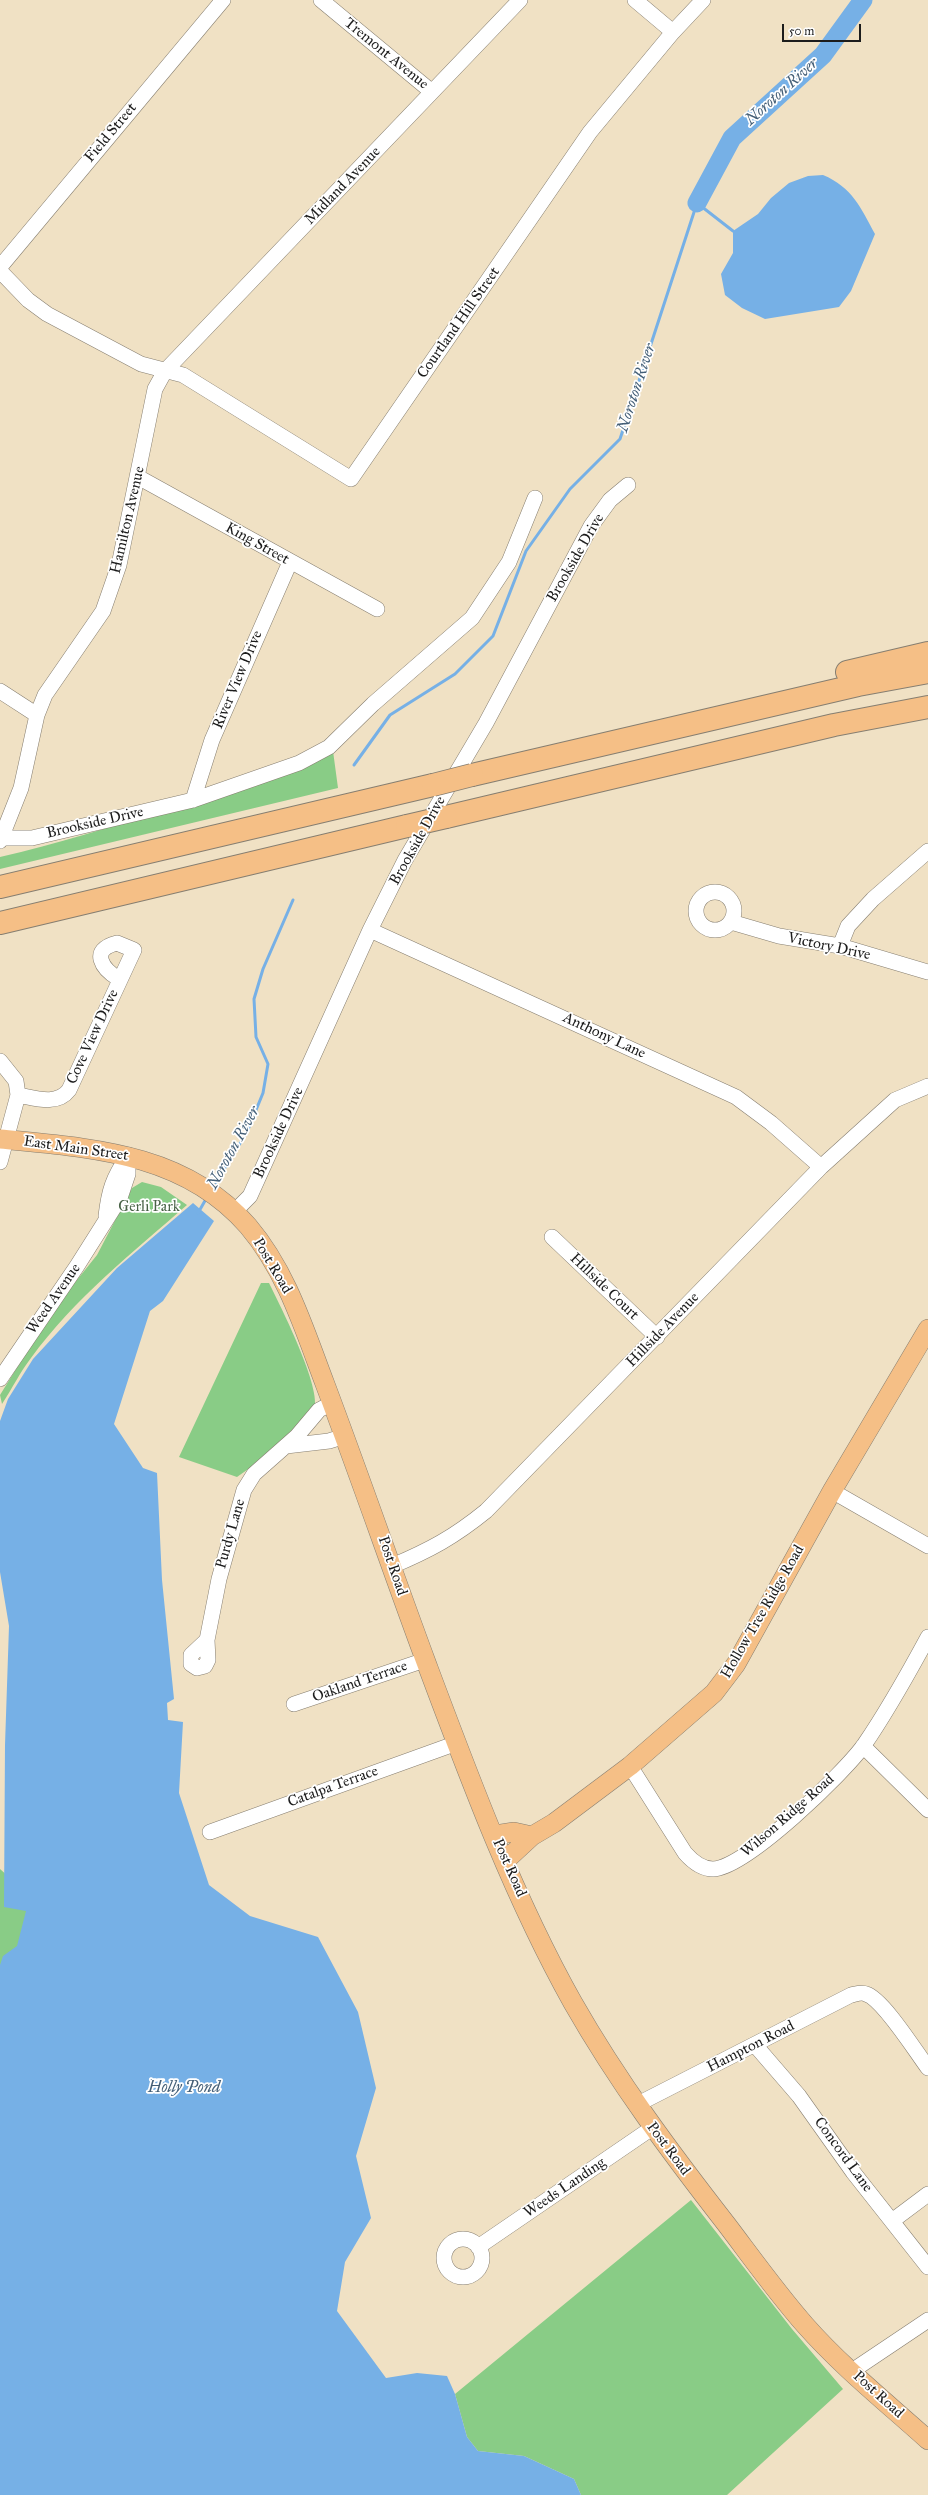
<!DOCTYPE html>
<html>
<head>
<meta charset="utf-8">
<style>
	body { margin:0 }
	#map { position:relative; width:928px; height:2495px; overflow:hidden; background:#f0e1c4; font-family:"IM FELL Great Primer",serif }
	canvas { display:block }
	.scale { position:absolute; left:782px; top:24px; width:79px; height:18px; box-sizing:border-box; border:2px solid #1c1c1c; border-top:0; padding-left:5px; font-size:12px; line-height:14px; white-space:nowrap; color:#1c1c1c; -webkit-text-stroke:3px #fff; paint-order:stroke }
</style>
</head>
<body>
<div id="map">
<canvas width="928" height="2495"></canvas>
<div class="scale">50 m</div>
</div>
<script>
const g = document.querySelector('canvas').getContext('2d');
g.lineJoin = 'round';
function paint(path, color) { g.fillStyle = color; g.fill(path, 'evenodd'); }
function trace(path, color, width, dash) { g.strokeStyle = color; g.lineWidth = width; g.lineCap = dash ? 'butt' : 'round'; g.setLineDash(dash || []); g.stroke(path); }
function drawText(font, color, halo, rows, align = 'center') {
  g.font = font + ' "IM FELL Great Primer",serif'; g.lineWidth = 3.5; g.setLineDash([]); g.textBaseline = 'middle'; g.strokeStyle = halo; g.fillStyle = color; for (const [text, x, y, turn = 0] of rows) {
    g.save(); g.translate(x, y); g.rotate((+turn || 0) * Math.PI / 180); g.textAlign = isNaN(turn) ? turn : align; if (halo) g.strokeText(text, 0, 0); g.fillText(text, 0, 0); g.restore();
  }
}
paint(new Path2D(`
	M333 751 338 788 0 869V857C113 831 223 789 333 751Z
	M142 1182 161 1187 187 1205C133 1252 74 1299 31 1358 20 1372 12 1389 2 1404L0 1395 52 1311 97 1255 132 1188Z
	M261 1283H269C280 1305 323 1390 314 1410 302 1436 261 1460 237 1477L179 1457Z
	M0 1869 27 1893 38 1908 0 2010Z
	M691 2200 792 2329 843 2389 727 2495H581L574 2479 524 2456 478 2451 467 2437 455 2394Z`), '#89cc86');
paint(new Path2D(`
	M823 175C852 187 861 208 875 234L851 291 839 307 765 319 742 308 725 295 721 274 733 253V231L758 214 771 198 789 183 808 176Z
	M193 1203 214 1221 163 1301 150 1311 114 1424 143 1468 157 1473 162 1580 174 1699 167 1703 168 1720 183 1722 179 1793 209 1885 250 1916 318 1937 358 2012 376 2088 356 2156 371 2218 345 2262 337 2311 386 2378 417 2373 447 2376 455 2394 467 2437 478 2451 524 2456 574 2479 581 2495H0V1965L3 1956 17 1946 26 1911 4 1907 5 1745 9 1626 0 1572V1421L8 1399 33 1359 117 1268Z`), '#76b0e6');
trace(new Path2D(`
	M354 765 390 715 455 674 493 636 526 551 570 489 620 439 697 203 733 231
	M213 1187 247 1132 263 1093 268 1064 256 1037 254 999 263 969 293 900
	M198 1213 206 1199`), '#76b0e6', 3);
trace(new Path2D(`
	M697 203 732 138 823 55 863 0`), '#76b0e6', 19);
const minor = new Path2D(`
	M321 0 432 92
	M635 0 673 32
	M0 267 223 0
	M0 271 28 300 47 314 141 364 183 375 351 479 590 132 673 32 703 0
	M138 477 377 609
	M0 691 37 715
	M193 800 212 740 290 562
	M2 838H32L193 800 299 763 329 747 373 704 472 618 509 562 535 498
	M0 841 21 788 37 715 45 695 103 611 119 565 155 389 165 371 520 0
	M696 911a19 19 0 1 1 38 0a19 19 0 1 1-38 0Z
	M731 922 779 936 840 946 928 972
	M370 930 736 1097 771 1123 821 1167
	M840 946 848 926 873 899 928 851
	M0 1061 16 1081 18 1095 0 1162
	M18 1095C35 1098 57 1106 69 1090L134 950 117 943C89 950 102 969 119 979
	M234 1212 250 1196 370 930 405 860 486 723 591 526 610 500 628 485
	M106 1216C109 1190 113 1178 128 1156
	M552 1237 657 1337
	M0 1379 77 1266 120 1198 128 1174V1155
	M286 1446 329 1441 345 1436
	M832 1491 928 1546
	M392 1566C430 1550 454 1537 486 1511L821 1167 895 1100 928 1086
	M207 1640 191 1655V1664L197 1668 205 1666 208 1660 207 1640 219 1579 244 1490 254 1474 297 1436 319 1410 332 1403
	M294 1704 425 1660
	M863 1746 928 1810
	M630 1766 685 1853C692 1861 701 1869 713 1869 746 1868 844 1773 864 1745 888 1710 908 1674 928 1637
	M210 1832 457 1743
	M755 2045 799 2096 853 2172 928 2267
	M636 2105 851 1995C856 1994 862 1992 866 1994 883 1999 916 2052 928 2068
	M892 2221 928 2194
	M444 2258a19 19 0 1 1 38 0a19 19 0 1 1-38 0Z
	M478 2247 652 2128
	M852 2371 928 2320`);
const major = new Path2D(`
	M0 1139C90 1148 184 1152 248 1226 287 1272 304 1329 325 1384 360 1477 392 1570 426 1662 469 1777 513 1896 573 2003 618 2082 671 2153 727 2225 752 2258 777 2293 805 2325 842 2367 887 2403 928 2440
	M495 1835 514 1832 532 1836
	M505 1861 532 1836 554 1823 630 1766 714 1693 736 1664 832 1491 928 1329`);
const highway = new Path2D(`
	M847 672 928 653
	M472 775 858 685 928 672
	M446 817 834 725 928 707
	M0 887 433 785
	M0 923 407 826`);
trace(minor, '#867e70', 16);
trace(major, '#867e70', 20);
trace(highway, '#867e70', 24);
trace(minor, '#fff', 15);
trace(major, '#f5bf86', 19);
trace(highway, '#f5bf86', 22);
const highwayBridge = new Path2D(`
	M433 785 472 775
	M407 826 446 817`);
trace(highwayBridge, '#867e70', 24, []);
trace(highwayBridge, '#f5bf86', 22);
drawText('15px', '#1c1c1c', '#fff', [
	["Tremont Avenue",386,54,39],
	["Field Street",111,133,-50],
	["Midland Avenue",343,186,-46],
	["Courtland Hill Street",459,323,-55],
	["Hamilton Avenue",128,520,-77],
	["King Street",257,544,29],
	["Brookside Drive",576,558,-60],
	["River View Drive",238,680,-67],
	["Brookside Drive",95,823,-13],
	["Brookside Drive",418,841,-61],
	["Victory Drive",829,947,12],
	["Anthony Lane",604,1036,25],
	["Cove View Drive",93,1037,-65],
	["Brookside Drive",279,1133,-65],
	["East Main Street",76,1149,8],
	["Post Road",272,1266,59],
	["Hillside Court",604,1287,44],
	["Weed Avenue",54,1299,-55],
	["Hillside Avenue",663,1330,-46],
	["Purdy Lane",231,1534,-74],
	["Post Road",392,1566,71],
	["Hollow Tree Ridge Road",763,1612,-60],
	["Oakland Terrace",360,1682,-19],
	["Catalpa Terrace",333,1787,-20],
	["Wilson Ridge Road",788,1816,-41],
	["Post Road",509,1868,66],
	["Hampton Road",751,2047,-27],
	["Post Road",668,2149,53],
	["Concord Lane",843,2155,54],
	["Weeds Landing",565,2188,-34],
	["Post Road",878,2395,42]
]);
drawText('15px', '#486246', '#fff', [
	["Gerli Park",149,1207]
]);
drawText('italic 16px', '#445f77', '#fff', [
	["Noroton River",782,92,-42],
	["Noroton River",637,388,-72],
	["Noroton River",234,1148,-61],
	["Holly Pond",184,2088]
]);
</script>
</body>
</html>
